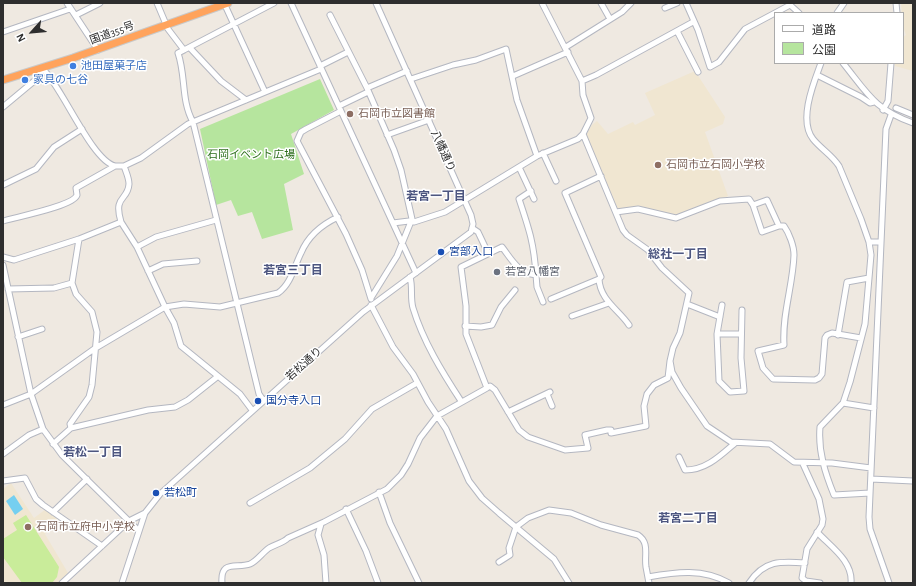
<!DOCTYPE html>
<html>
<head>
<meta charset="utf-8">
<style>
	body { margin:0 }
	#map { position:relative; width:916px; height:586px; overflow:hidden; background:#efe9e1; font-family:"Alegreya Sans","Noto Sans JP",sans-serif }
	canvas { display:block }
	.frame { position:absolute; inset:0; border:4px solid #2e2e2e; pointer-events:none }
	.legend { position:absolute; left:774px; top:12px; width:130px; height:52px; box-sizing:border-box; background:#fff; border:1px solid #ababab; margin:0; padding:5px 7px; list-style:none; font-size:12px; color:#2e2e2e }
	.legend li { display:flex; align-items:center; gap:8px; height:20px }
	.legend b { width:20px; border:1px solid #ababab }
	.north { position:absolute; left:12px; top:12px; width:40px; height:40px; -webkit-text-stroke:3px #fff; paint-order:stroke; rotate:243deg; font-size:11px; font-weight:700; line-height:16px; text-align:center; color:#2e2e2e }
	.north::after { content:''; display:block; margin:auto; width:14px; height:18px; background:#2e2e2e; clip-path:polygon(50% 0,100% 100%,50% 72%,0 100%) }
</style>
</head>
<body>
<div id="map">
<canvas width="916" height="586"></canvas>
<div class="frame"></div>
<ul class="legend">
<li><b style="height:5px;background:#fff"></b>道路</li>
<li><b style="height:11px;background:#b6e59e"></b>公園</li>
</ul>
<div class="north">N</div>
</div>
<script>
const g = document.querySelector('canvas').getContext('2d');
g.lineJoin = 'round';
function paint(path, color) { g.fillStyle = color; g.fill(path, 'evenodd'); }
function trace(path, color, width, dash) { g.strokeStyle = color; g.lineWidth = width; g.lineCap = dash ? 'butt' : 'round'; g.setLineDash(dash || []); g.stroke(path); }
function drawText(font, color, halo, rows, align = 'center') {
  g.font = font + ' "Alegreya Sans","Noto Sans JP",sans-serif'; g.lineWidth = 3; g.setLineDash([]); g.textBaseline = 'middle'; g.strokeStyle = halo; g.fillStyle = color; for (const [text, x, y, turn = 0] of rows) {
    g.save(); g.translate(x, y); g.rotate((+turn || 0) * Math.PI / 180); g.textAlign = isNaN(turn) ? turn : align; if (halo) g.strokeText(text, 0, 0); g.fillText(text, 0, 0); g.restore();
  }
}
paint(new Path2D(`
	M901 3H913V71L895 66V63H903V37L906 35 903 27Z
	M695 71 725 117 723 124 705 132 728 196 676 216 638 206 618 209 586 135 592 125 597 121 608 134 633 122 635 125 655 115 645 93Z
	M11 483 34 518 46 509 60 519 45 534 68 573 57 583H3V489Z`), '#f0e6d1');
paint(new Path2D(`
	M320 79 334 110 291 134 304 174 284 184 293 230 262 239 252 212 238 216 231 200 216 205 200 129Z`), '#b6e59e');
paint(new Path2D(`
	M26 515 59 567 57 577 52 583H22L3 557V539L17 530 13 523Z`), '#c9ec9a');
paint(new Path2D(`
	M14 495 23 509 15 515 6 501Z`), '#75cff0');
const minor = new Path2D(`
	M67 3 98 50
	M157 3 168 29 184 50 178 53C186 76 181 101 193 122L259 394 263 400
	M224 3 265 92
	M291 3 416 273
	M601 3 610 19
	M686 3 698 30 710 67 719 62 745 29 790 5
	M896 3 897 13
	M789 4 799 13
	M665 8 677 3
	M837 13 844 3
	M76 15 100 3
	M330 15 367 88 394 150 401 170 412 219 397 256 371 298
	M677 31 698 72
	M3 32 70 9
	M566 47 622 12 631 3
	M190 48 221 81 246 100
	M184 50 274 3
	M821 63C814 82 798 120 813 139 821 149 832 155 839 166L861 219 869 242 871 255 865 324 850 382 843 403 820 427C818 451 825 473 834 495L870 493
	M843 63C868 94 874 109 913 123
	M320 66 348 52
	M817 75 861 97 870 103 874 102
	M513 76 568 52
	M411 79 453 65 476 60 506 49 517 100 537 156
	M582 81 596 75 693 22
	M367 88 407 71
	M339 106 368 92
	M3 107 39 77 42 68C62 86 91 160 115 166
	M896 108 913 115
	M883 110 888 101 891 63
	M341 111 306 129 301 132 297 141 346 234 362 270 371 299
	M583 134 623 230 627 235 648 250 662 268 689 293 680 333 673 348 670 361 672 372 681 388 707 426 731 442 770 444 794 462 832 463 871 468
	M387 135 429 120
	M543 153 556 181
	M519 167 534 199
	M601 176 565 193 601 277 599 279C600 300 619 310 629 325
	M3 185 36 169 54 147 82 129
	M531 191 519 199C529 229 534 243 536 275
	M753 205 767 200 779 226
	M616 212 638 209 676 218 720 201 749 199 753 205 762 232 779 226H784C789 233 794 246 794 255 793 285 782 314 784 345L758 351 763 368 773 379 815 380 819 378 822 374 825 338 827 335 832 333 861 338
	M3 221C16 217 74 206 77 195L76 188 115 166H124L141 158 188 124 321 69
	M121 222 137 247 165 307 174 323 181 346 240 394 252 410
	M393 223 409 221 414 222 445 212 537 156 578 139 583 134 591 118 583 95 582 81 542 3
	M472 228 478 232 488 253
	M869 242H881
	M137 247 156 237 216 220
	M3 257 14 260 79 239
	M3 265 31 394 43 429 62 455 139 531
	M148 271 163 264 197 261
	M410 277C413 287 410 298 413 308 423 341 442 372 461 401
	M8 289 54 288 72 283
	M551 299 599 279
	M687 304 720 317
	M371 305 393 347 413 374 428 402 446 429 469 481 482 498 499 513 554 559 569 583
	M722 305 717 334 719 381 730 392 744 391 741 358 742 310
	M572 316 609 303
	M465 326 481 327 492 325 501 307 515 290
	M717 334H741
	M838 335 847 282 869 278
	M18 337 42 329
	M487 388 466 334V306L461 267 502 247C512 260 518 273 536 275L537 287 543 302
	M547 394 552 406
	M843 403 874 408
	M3 405 31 394 94 349 165 307 184 304 220 307 278 293C291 284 294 267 301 253 308 236 321 225 338 217
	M508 412 550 392
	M71 428 148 410 175 407 188 400 217 377
	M53 444 71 428 70 424 89 397 92 385 97 332 92 312 76 294 72 283 79 239 121 222C113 195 128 201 129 184 129 178 126 172 124 166
	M3 454 29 435 43 429
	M679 457 685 470C706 470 720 456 735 443
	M803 464 819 499 823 519 822 525 807 549 802 578 806 581 820 583
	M871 479 913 481
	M3 481 25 478 36 499 43 505 102 546
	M379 492 390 523 419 583
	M250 503 310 468 345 439 372 409 417 383
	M346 509 366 551 378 583
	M53 512 87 479
	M321 524 318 535 324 555 326 583
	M817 532C831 547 853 561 851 583
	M499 562 510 555 509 548 516 527 528 518 549 510 571 513 601 525 638 535C650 543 644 555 646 567 647 572 648 578 649 583
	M648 577C676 572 703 568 729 583
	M62 583 129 521 145 513
	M122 583 145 513 160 494 363 312 471 232 473 224 471 215 376 3
	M222 583C220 559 237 569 250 564 257 561 262 553 269 548 276 544 283 543 288 538L324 522 387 489 401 475 408 464 420 438 437 416 487 388 490 386 495 390 519 430 528 437 565 450 588 448 585 435 607 430H611V433L646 426 644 406 647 394 654 385 668 378 670 361
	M749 583C764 560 781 561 805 563
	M889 583 870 529 869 517 886 129 891 115`);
const highway = new Path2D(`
	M3 80 73 58 228 3`);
trace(minor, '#b4b7c1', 7);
trace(highway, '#c9c9c9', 9);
trace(minor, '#fff', 5);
trace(highway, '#ffa35c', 7);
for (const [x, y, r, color] of [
	[73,66,4,"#3f7fe0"],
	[25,80,4,"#3f7fe0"],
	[350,114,4,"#8d6e63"],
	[658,165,4,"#8d6e63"],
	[441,252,4,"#1a4fb4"],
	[497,272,4,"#6b7280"],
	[258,401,4,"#1a4fb4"],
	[156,493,4,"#1a4fb4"],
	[28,527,4,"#8d6e63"]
]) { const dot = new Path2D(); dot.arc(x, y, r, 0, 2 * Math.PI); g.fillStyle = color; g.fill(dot); trace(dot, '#fff', 1.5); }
drawText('11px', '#2e2e2e', '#fff', [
	["国道355号",112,33,-20],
	["八幡通り",443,151,66],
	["若松通り",304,364,-42]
]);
drawText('11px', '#366cbe', '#fff', [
	["池田屋菓子店",81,66],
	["家具の七谷",33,80]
], 'left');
drawText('11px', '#785e54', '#fff', [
	["石岡市立図書館",358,114],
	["石岡市立石岡小学校",666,165],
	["石岡市立府中小学校",36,527]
], 'left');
drawText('11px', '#2c6e1b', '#fff', [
	["石岡イベント広場",251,155]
]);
drawText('11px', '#164399', '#fff', [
	["宮部入口",449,252],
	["国分寺入口",266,401],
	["若松町",164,493]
], 'left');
drawText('11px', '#5b616d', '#fff', [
	["若宮八幡宮",505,272]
], 'left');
drawText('bold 12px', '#4d5680', '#fff', [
	["若宮一丁目",436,196],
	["総社一丁目",678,254],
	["若宮三丁目",293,270],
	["若松一丁目",93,452],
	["若宮二丁目",688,518]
]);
</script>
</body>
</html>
